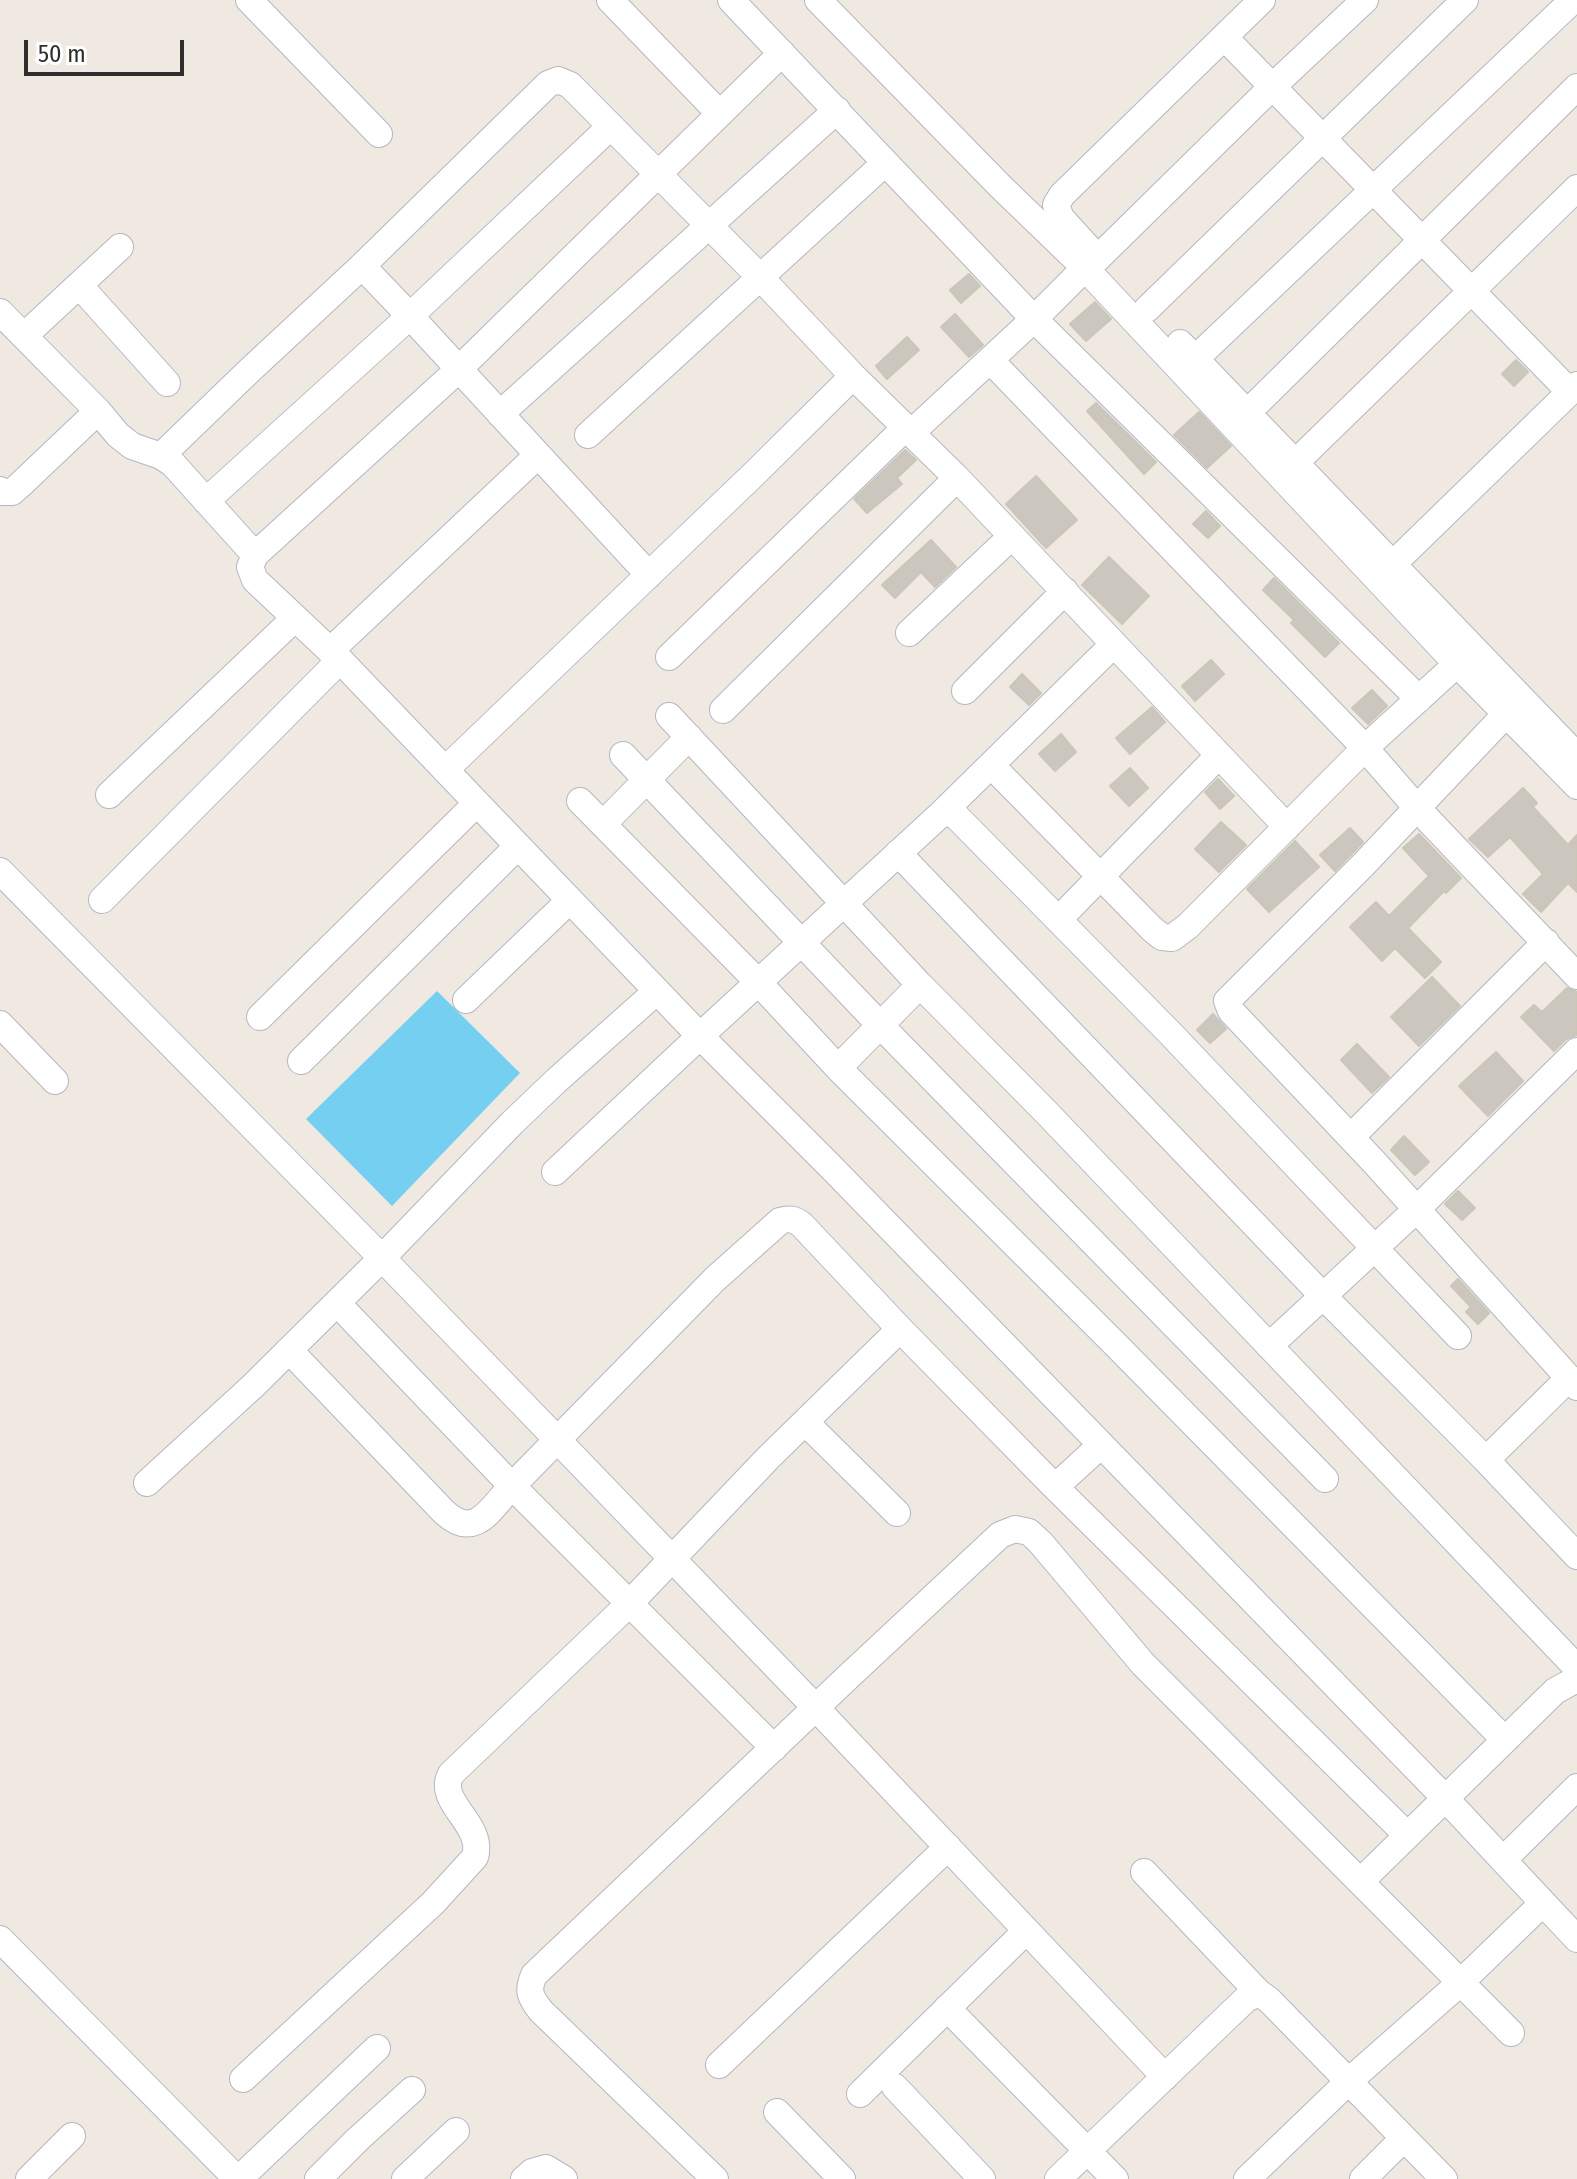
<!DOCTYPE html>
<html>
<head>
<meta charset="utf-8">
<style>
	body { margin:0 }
	#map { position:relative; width:1577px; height:2179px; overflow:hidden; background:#efe9e1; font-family:"Fira Sans Condensed",sans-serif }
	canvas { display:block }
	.scale { position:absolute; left:24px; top:40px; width:160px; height:36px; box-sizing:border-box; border:4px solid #2e2e2e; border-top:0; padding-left:10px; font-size:24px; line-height:28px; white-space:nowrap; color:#2e2e2e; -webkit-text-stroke:6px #fff; paint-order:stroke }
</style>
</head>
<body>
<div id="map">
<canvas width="1577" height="2179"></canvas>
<div class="scale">50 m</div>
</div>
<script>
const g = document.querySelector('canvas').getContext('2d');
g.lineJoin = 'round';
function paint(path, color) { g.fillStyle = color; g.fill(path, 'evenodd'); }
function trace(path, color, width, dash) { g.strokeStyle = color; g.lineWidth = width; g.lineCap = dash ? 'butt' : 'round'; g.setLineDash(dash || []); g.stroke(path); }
paint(new Path2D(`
	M437 991 520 1073 392 1206 306 1119Z`), '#75cff0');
const building = new Path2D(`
	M969 274 980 286 961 303 950 290Z
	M1095 302 1111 319 1086 341 1070 324Z
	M955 314 983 345 969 357 941 327Z
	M907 337 919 350 887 379 876 366Z
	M1516 360 1528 372 1514 386 1502 374Z
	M1096 403 1156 462 1144 474 1087 411Z
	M1199 412 1231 446 1207 468 1174 435Z
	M905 450 916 460 897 478 902 484 867 513 854 499Z
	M1036 476 1077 520 1046 548 1006 504Z
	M1206 511 1220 526 1208 538 1193 524Z
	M931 540 956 567 935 587 921 572 895 598 882 585Z
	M1109 557 1149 596 1122 624 1082 585Z
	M1274 578 1339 643 1325 657 1291 623 1294 620 1263 590Z
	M1211 660 1224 674 1195 701 1182 686Z
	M1022 674 1041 693 1029 705 1010 687Z
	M1372 690 1387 706 1368 724 1352 708Z
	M1152 707 1165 722 1130 754 1116 738Z
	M1061 734 1076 752 1055 771 1039 754Z
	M1130 768 1148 788 1129 806 1110 786Z
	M1218 779 1234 796 1220 809 1205 792Z
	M1523 788 1537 803 1533 807 1568 845 1577 835V892L1568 883 1541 912 1523 894 1543 874 1510 837 1488 857 1469 839Z
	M1221 822 1246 845 1219 872 1195 849Z
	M1350 828 1363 842 1335 871 1320 855Z
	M1419 834 1461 878 1446 893 1444 891 1408 928 1441 962 1425 978 1395 948 1382 961 1350 927 1376 902 1389 916 1429 876 1403 848Z
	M1295 841 1319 867 1269 912 1247 889Z
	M1432 977 1460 1006 1419 1046 1391 1017Z
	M1567 988 1577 992V1035L1566 1039 1554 1051 1521 1017 1534 1005 1542 1012Z
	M1213 1014 1226 1029 1210 1043 1197 1030Z
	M1357 1044 1389 1077 1372 1093 1341 1060Z
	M1496 1052 1523 1081 1488 1116 1459 1086Z
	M1404 1136 1429 1162 1415 1175 1391 1150Z
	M1458 1191 1475 1208 1462 1220 1445 1204Z
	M1458 1279 1489 1313 1478 1324 1466 1312 1471 1307 1451 1286Z`);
paint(building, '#cbc7bf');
trace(building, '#cbc5ba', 2);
const street = new Path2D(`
	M249 0 379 134
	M610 0 720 114
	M731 0 1034 319 1419 699
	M818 0 1001 187 1085 268 1457 664 1577 786
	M1224 37 1570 392
	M782 53 458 370 255 555 250 567 255 580 340 660 700 1036 831 1167 1445 1798 1577 1939
	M1092 252 1061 218 1056 205 1062 195 1262 0
	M1098 258 1272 87 1365 0
	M362 266 410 316 649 575
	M79 285 167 383
	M1147 309 1465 0
	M0 312 98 411 118 435 132 446 161 456 173 464 255 555
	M24 336 120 247
	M1180 343 1577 756
	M1195 359 1573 0
	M990 360 1365 748 1417 808 1577 976
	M1247 413 1577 87
	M500 414 837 110
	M911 433 1034 319 1085 268
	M588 435 885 163
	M161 456 249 371 362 266 548 84 558 80 570 85 760 277 853 376 957 478 1287 827
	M1295 463 1577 188
	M0 490 3 492H12L20 485 98 411
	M206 501 410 316 611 126
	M1393 564 1577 385
	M909 633 1012 536
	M330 651 537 456
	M669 657 905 428
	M965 691 1065 591
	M723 710 957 478
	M1507 713 1363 865 1227 1001 1231 1011 1374 1162 1577 1387
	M669 716 920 985 1045 1111 1577 1668
	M623 755 880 1025 1325 1479
	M991 765 1152 929 1162 937 1172 938 1188 926 1365 748 1457 664
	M445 770 754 474 853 376
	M109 795 295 618
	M580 801 758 982 838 1068 1115 1344 1504 1739
	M942 813 1114 644
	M603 824 689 737
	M898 853 1324 1297 1486 1460 1577 1556
	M0 871 382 1258 816 1708 1165 2077
	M102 900 340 660
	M1059 919 1219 755
	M466 1000 570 900
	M260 1017 477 803
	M0 1024 55 1081
	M301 1061 518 846
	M838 1068 920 985
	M1351 1137 1546 942
	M555 1172 700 1036 942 813 955 815 1169 1032 1458 1336
	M337 1303 512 1486 774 1748
	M1269 1346 1417 1209 1577 1051
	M289 1350 444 1512C475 1541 490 1509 512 1486L715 1279 780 1221C790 1218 794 1219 802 1225L900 1329 1050 1482 1058 1483 1065 1478 1101 1445
	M805 1422 897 1513
	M1486 1460 1568 1379
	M1050 1482 1407 1835
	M147 1483 254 1385 382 1258 512 1123 557 1080 657 991
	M1503 1860 1577 1787
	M1144 1872 1259 1993
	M1361 1881 1555 1691 1577 1679
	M0 1939 237 2179
	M947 2008 1115 2179
	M719 2065 948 1847
	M243 2079 433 1903 475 1857C485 1824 435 1802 451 1774L629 1604 768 1458 900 1329
	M895 2087 982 2179
	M860 2094 1026 1931
	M777 2112 842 2179
	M29 2179 72 2136
	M239 2179 377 2048
	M318 2179 357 2140 412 2090
	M405 2179 456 2131
	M524 2179 532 2172 546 2168 564 2179
	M715 2179 541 2011C530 1997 527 1991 534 1975L849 1676 1000 1535 1015 1529 1029 1532 1040 1542 1143 1664 1511 2033
	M1058 2179 1246 1999 1259 1993 1269 2000 1444 2179
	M1247 2179 1349 2081 1460 1983 1543 1903
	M1363 2179 1403 2139`);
trace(street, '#b4b7c1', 28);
trace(street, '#fff', 26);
</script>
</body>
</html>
